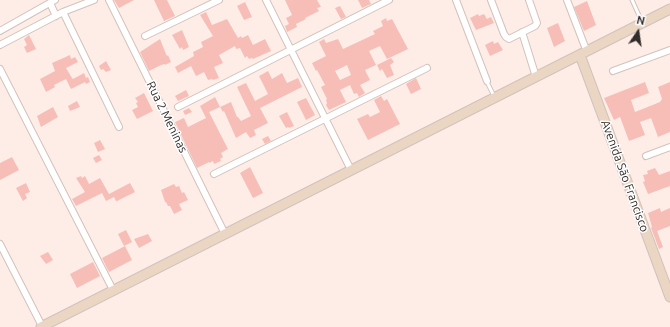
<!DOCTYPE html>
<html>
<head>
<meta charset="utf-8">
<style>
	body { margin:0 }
	#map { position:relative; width:670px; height:327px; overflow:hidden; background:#feede6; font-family:Ubuntu,sans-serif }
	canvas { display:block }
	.north { position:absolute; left:618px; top:12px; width:40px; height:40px; -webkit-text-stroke:3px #fff; paint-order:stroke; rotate:13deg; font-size:11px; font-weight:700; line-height:16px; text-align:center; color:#322c2a }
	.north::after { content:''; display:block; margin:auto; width:14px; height:18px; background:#322c2a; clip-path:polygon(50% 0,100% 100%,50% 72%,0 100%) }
</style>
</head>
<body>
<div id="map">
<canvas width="670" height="327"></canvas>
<div class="north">N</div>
</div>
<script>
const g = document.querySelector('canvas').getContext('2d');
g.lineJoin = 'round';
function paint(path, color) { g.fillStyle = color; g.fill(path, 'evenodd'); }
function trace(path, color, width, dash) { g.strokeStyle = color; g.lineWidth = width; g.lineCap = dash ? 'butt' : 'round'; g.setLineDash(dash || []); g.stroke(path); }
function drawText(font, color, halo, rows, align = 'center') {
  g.font = font + ' Ubuntu,sans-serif'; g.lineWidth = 3; g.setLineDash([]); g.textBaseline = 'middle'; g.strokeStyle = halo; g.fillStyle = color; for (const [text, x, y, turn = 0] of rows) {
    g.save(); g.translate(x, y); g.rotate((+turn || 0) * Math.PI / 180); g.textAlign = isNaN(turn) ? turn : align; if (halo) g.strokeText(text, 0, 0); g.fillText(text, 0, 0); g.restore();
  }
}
paint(new Path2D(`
	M114 0H134L119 8Z
	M154 0H167L175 16 164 21Z
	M285 0H317L321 7 317 8 319 11 305 18 306 19 296 24 297 27 287 32 285 26 289 24 286 18 292 15Z
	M358 0H369L371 4 362 8Z
	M587 1 596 25 584 31 574 7Z
	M245 2 252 17 244 20 237 6Z
	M340 6 346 17 341 19 335 8Z
	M206 12 212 25 227 19 238 38 241 36 242 38 248 35 253 45 265 39 271 51 253 59 252 58 249 59 247 56 245 58 240 48 236 49 235 46 219 55 223 63 214 67 219 78 213 80 212 79 208 80 204 72 196 76 191 66 178 73 175 67 194 56 193 52 203 47 201 42 213 36 200 15Z
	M478 14 479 16 484 14 487 19 491 17 494 23 476 30 470 18Z
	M386 18 387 21 392 19 408 49 387 59 380 46 369 51 376 65 365 70 370 80 360 85 365 93 359 97 357 93 354 94 350 85 340 90 346 102 329 110 326 105 327 103 326 100 327 99 321 87 325 85 317 70 316 71 312 63 326 56 319 42 324 39 326 43 338 39 343 49 375 34 373 31 383 26 381 21ZM347 65 351 75 340 80 335 71Z
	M558 23 565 41 554 47 547 28Z
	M182 30 189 47 183 50 182 47 180 49 172 35Z
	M29 35 36 49 27 53 24 47 27 45 24 39Z
	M160 39 166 54 167 56 168 55 171 62 165 65V64L161 65 149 71 140 52Z
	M493 41 494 44 498 42 503 50 490 56 485 45Z
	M70 55 71 59 75 57 78 62 66 68 72 78 73 79 84 73 86 78 88 77 90 82 86 84 85 82 71 89 66 79 54 85 55 87 46 92 40 79 55 71 52 63Z
	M391 58 394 62 390 65 394 75 387 78 382 69 380 71 377 65Z
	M106 61 111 70 106 72 103 69 101 70 99 66Z
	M268 71 272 79 282 73 287 83 298 78 302 87 260 108 268 123 254 130 256 135 250 138 246 132 236 138 224 111 223 112 220 107 231 102 237 117H238L241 121 251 116 237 87 246 83 255 101 268 94 259 76Z
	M416 78 421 89 411 94 406 84Z
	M645 82 649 93 631 100 635 112 660 102 662 99 658 87 670 82V132L658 137 651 118 640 122 645 135 629 141 620 117 614 120 604 98Z
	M186 90 189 96 178 101 175 96Z
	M144 93 153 111 137 119 132 110 138 107 136 103 138 102 135 98Z
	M381 96 384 101 387 99 400 124 368 140 357 119 368 114 370 117 380 112 374 100Z
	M215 97 220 107 209 112 228 149 221 153 223 157 220 159 221 161 214 164 213 161 209 163V162L197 168 175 122 184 118 188 127 206 118 200 106Z
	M306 98 315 115 306 120 297 102Z
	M77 101 80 107 70 111 68 106Z
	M53 107 58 117 41 127 37 116Z
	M189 108 192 112 185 115 183 111Z
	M287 112 294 126 289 128 288 127 286 128 279 116Z
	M268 136 271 141 265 144 262 139Z
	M100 140 105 149 98 152 94 143Z
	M99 155 102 160 96 163 93 158Z
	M12 157 19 170 0 180V163Z
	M250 167 263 193 253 198 240 173Z
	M655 168 659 175 670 171V186L648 194 643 182 645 181 643 175 648 174 647 171Z
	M81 176 82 178 85 176 89 184 100 178 109 194 130 183 135 192 117 201H116L114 197 106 201 102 193 76 206 72 199 85 192 76 178Z
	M26 183 30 192 25 194 27 198 23 201 16 188Z
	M174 184 176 187 179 186 182 193 184 192 188 200 179 204 182 210 174 214 170 206H168L166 202H165L161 190Z
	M660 208 661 212 670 208V226L657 231 663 247 659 249 651 228 652 227 648 213Z
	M126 230 132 242 124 246 118 234Z
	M148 234 152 241 139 248 134 239Z
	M125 246 132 260 109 272 102 258Z
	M48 252 53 260 46 264 40 256Z
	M93 262 100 276 77 288 70 274Z`), '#f7beb8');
const lane = new Path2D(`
	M632 0 642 22
	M487 82 494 96`);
const street = new Path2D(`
	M109 0 225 234
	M266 0 351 170
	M456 0 487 81
	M491 0 504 34 506 37 509 39 535 26 537 23 529 0
	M567 0 587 52
	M50 3 56 16
	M63 12 119 127
	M0 31 55 0
	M522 32 536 77
	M145 36 219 0
	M0 45 63 12 94 0
	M0 69 113 290
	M613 71 670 50
	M178 107 389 0
	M646 156 670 147
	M214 174 427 68
	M0 244 42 326`);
const secondary = new Path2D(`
	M580 55 670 297
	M41 327 670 9`);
trace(lane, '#d2c2bc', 5);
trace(street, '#d2c2bc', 8);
trace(secondary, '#d2c2bc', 11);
trace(lane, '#fff', 3);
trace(street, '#fff', 6);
trace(secondary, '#ead6c2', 9);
drawText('12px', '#322c2a', '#fff', [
	["Rua 2 Meninas",167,117,64],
	["Avenida São Francisco",625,176,70]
]);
</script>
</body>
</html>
